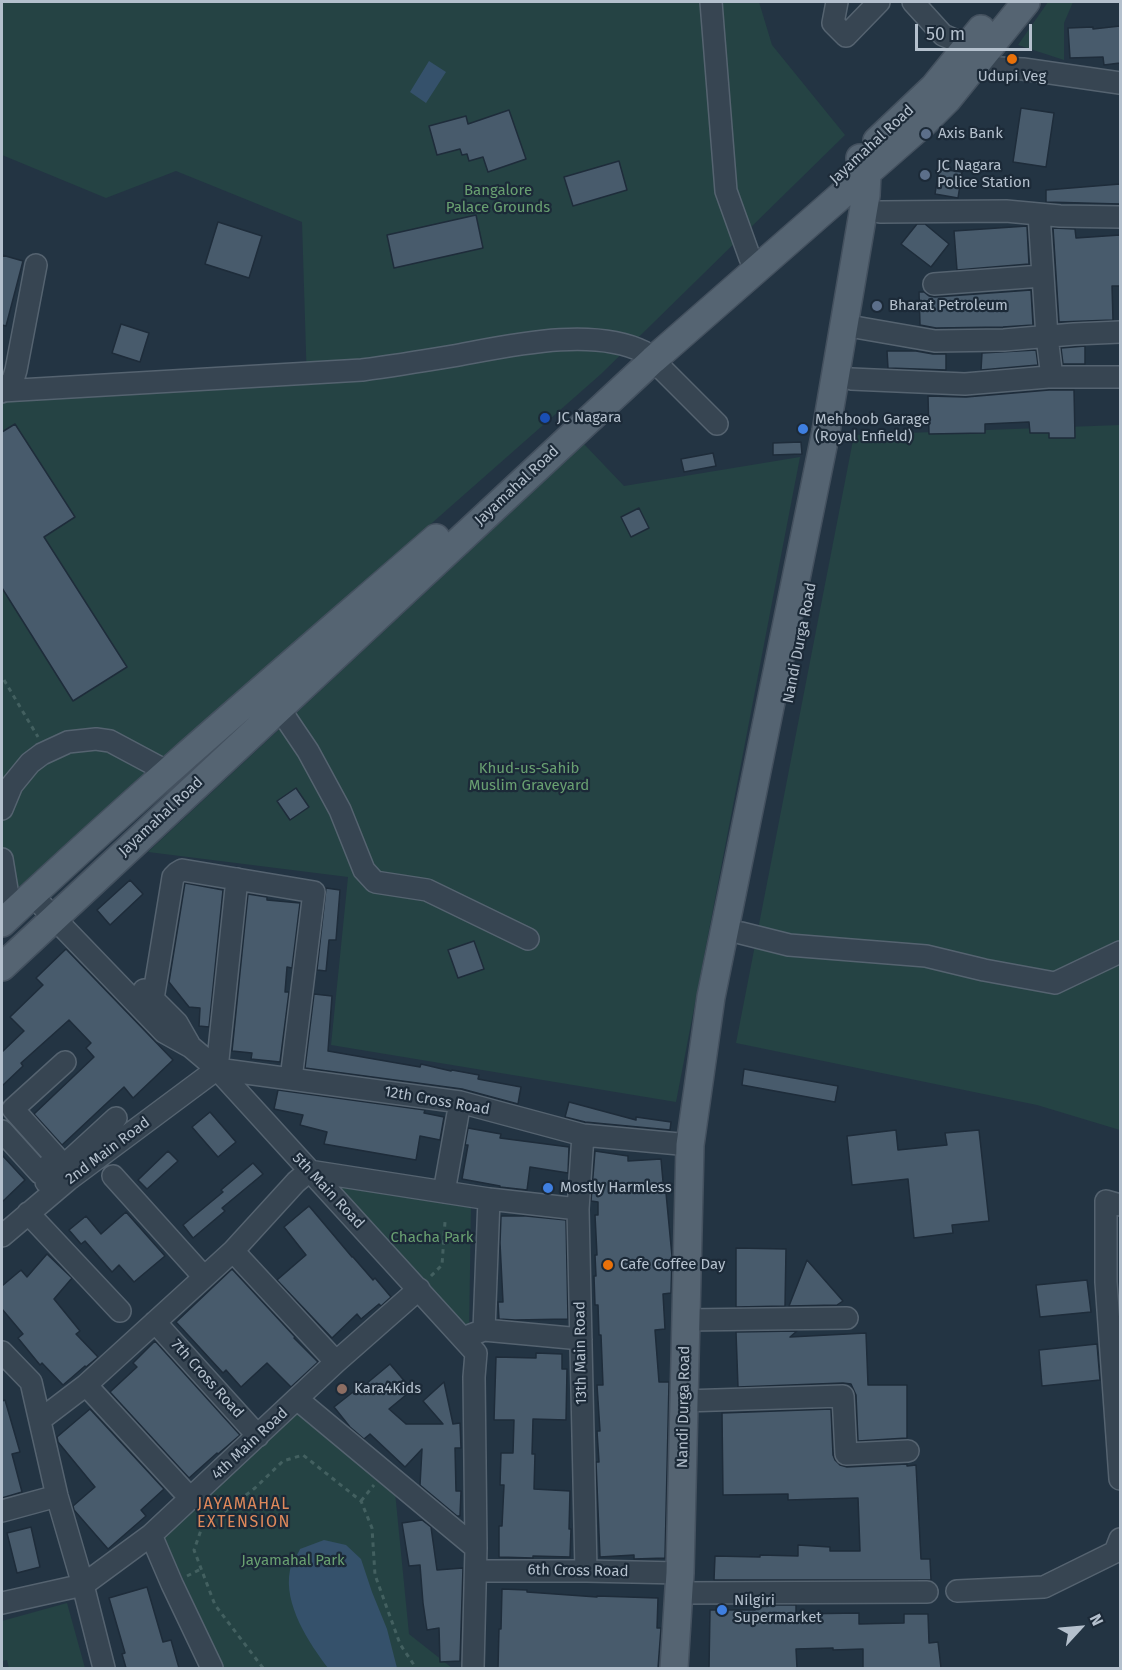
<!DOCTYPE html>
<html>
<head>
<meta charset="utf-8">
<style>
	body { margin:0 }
	#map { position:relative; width:1122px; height:1670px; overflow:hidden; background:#233443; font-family:"Fira Sans",sans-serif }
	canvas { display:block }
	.frame { position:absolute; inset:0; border:3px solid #b4c0cd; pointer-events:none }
	.north { position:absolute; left:1050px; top:1598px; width:60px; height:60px; -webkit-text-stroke:4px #1c2a38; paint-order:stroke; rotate:64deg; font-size:16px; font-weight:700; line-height:24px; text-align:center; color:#b4c0cd }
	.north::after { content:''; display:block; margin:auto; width:21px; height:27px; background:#b4c0cd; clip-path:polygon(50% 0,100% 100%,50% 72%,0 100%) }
	.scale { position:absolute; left:915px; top:24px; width:117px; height:27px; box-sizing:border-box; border:3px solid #b4c0cd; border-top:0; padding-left:8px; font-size:18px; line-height:21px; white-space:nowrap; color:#b4c0cd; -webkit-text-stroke:4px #1c2a38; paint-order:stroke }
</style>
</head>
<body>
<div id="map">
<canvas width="1122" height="1670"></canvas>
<div class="frame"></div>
<div class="north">N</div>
<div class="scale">50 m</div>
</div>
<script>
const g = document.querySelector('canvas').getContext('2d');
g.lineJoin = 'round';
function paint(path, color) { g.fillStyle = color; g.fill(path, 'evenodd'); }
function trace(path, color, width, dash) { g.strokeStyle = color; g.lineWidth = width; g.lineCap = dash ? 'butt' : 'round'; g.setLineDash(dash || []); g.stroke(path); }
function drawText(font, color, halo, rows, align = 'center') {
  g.font = font + ' "Fira Sans",sans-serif'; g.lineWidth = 4.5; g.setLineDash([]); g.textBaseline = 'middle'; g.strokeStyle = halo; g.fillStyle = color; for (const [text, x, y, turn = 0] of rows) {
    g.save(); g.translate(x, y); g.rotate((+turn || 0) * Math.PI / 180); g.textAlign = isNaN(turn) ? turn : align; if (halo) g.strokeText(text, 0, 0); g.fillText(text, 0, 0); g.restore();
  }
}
paint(new Path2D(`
	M2 2H759L772 45 845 135 601 374 2 902V399L307 384 302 222 176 171 106 198 2 155Z
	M1048 2H1073L1064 23V60L1018 45Z
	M1120 425V1130L1037 1105 736 1043 854 435Z
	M584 444 624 486 800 457 676 1102 331 1045 348 877 148 852Z
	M325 1180 471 1206 469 1332Z
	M298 1411 395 1492 409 1634 452 1668H223L163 1535Z
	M67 1603 85 1668H9L7 1660 2 1661V1621Z`), '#254344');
paint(new Path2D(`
	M429 61 446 72 426 103 410 92Z
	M324 1540 346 1545 361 1559 372 1592 387 1629 397 1668H328C309 1643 283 1604 290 1570 291 1563 297 1556 300 1549Z`), '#35516b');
const building = new Path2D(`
	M1120 26V63L1104 65 1103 57 1070 58 1068 28 1093 27V29Z
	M1021 108 1054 113 1046 167 1013 162Z
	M509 110 526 159 488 172 483 157 469 161 467 154 462 155 460 149 437 155 429 126 466 116 468 124Z
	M619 161 627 190 573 206 564 177Z
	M939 169 962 172 958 198 935 194Z
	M1120 184V204L1046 202V190Z
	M476 215 483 248 394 268 387 235Z
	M218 222 262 236 249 278 205 264Z
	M917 224H925L949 244 931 267 901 244Z
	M1027 226 1029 264 957 270 954 231Z
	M1053 228 1075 229 1076 238 1120 235V286H1112L1113 320 1059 322Z
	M2 255 23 261 6 326 2 325Z
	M1031 290 1033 325 1003 327 936 328 920 325 919 292H924L929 296 935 297Z
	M121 324 149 333 140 362 112 353Z
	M1085 346V364H1063L1061 348Z
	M1036 350 1038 365 981 370 982 353Z
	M887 351H916L933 354H946V370L888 368Z
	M1049 390H1074L1075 438H1049V433H1030L1029 422 985 424V433L929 434 928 396 966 397Z
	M15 424 75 517 44 537 127 667 73 701 2 588V432Z
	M801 442 802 454 773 455V443Z
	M713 453 716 466 684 472 681 459Z
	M639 508 649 528 631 537 621 517Z
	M296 788 309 807 290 820 277 801Z
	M130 880 143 894 110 925 97 910Z
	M185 883 223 890 209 1027 199 1026 200 1008 189 1007 169 982Z
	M326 888 340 890 336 940H329L326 971 317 970Z
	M248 894 267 897V900L300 903 292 968 287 967 285 992H289L280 1062 251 1059 252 1053 232 1051Z
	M474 941 484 969 458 978 448 950Z
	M66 949 173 1060 133 1098 124 1087 62 1145 34 1114 94 1057 86 1048 91 1043 69 1020 21 1063 23 1066 2 1086V1052L24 1031 10 1017 43 985 36 978Z
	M314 994 332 996 328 1051 420 1067 421 1064 451 1071 452 1070 479 1075 478 1079 521 1087 518 1104 462 1089 305 1068Z
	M744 1069 838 1086 835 1102 742 1085Z
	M278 1090 425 1110 424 1113 444 1117 440 1140 420 1136 416 1160 324 1144 327 1132 300 1125 303 1115 274 1109Z
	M569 1102 636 1120V1117L671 1122 670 1130 585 1122 565 1117Z
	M210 1112 236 1142 218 1157 192 1127Z
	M468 1128 501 1134 500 1138 569 1147 568 1173 530 1167 527 1190 500 1187V1186L462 1179 468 1145H465Z
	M896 1130 898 1150 947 1145 945 1133 979 1130 989 1221 952 1225 953 1233 914 1238 908 1179 852 1185 847 1136Z
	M168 1151 178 1161 147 1189 138 1180Z
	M595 1151 628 1156V1161L661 1159 664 1193H666L672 1256 671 1293 663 1294 665 1329 655 1330 659 1382H669L665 1558 634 1559V1555L600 1557 596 1462H599L597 1431H600L597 1385H603L601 1335H599L598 1305H595L594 1276H596L595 1255H597L595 1215H598V1202L591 1201Z
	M2 1155 25 1180 2 1202Z
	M253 1163 263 1174 222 1208 225 1211 193 1238 183 1225 223 1192 221 1190Z
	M309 1206 352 1257H353L373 1280 375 1278 391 1297 381 1306 379 1304 361 1319 357 1314 332 1338 277 1280 306 1255 284 1227Z
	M126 1212 165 1256 134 1282 119 1265 112 1272 85 1241 81 1244 69 1230 86 1216 101 1234Z
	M501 1216H526L566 1220 568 1319 515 1320 499 1319 498 1302H503L500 1243Z
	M736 1248 786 1249 785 1306 736 1307Z
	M47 1254 72 1278 54 1299 80 1331 76 1334 98 1357 86 1367 85 1366 63 1385 42 1363 40 1365 18 1338 23 1334 2 1309V1286L21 1270 27 1277Z
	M807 1260 843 1301 837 1305 789 1306Z
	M232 1269 295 1337 294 1338 318 1362 291 1387 267 1363 241 1387 226 1370 223 1373 176 1322Z
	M1087 1280 1091 1312 1040 1317 1036 1285Z
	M797 1331 790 1337 866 1333 868 1385H907V1438L858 1441 856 1395 851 1384 843 1383 738 1387 736 1332Z
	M155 1341 240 1435 218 1454 217 1453 189 1478 110 1392 137 1367 133 1363Z
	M1097 1344 1100 1380 1042 1386 1039 1350Z
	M536 1353 562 1354V1369H567L566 1420 533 1419 532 1454H535L534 1489 570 1491 569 1529H571L570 1557 533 1556V1558L499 1557V1526H502L504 1485H500L501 1453H513L514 1420H494L496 1357 536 1358Z
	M390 1364 412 1390 389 1409 406 1424H443L423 1401 444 1382 453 1424 460 1423 461 1448H455L456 1491H461L460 1516H457L420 1485 422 1449 405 1467 370 1434 364 1439 350 1427 334 1407 353 1392 354 1394Z
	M5 1400 20 1452 12 1454 22 1492 2 1498V1401Z
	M90 1409 164 1489 141 1510 146 1516 108 1549 74 1510 73 1506 95 1487 58 1442 57 1437Z
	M831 1409 833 1455 835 1460 840 1465 847 1467 907 1464V1466L916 1465 921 1559H930L931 1580H714L715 1556 760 1557V1555L798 1556V1545L830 1547V1551H860L858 1498 788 1500V1494L723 1495 722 1413Z
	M422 1520 431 1527 437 1570 463 1568 460 1661 440 1662 439 1628 427 1630 423 1603 420 1565 409 1566 402 1523Z
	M31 1527 40 1567 17 1573 7 1533Z
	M147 1587 163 1642 171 1640 179 1668H126L122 1654 125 1653 109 1598Z
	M502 1589 527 1590V1592L597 1597V1596L658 1598 657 1628H661L658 1668H498L499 1629H501Z
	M755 1605H796V1614L859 1613V1624L904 1623V1614H928L929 1643 938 1642 941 1668H863V1649L833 1650V1648L796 1649 797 1668H709L710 1610H755Z`);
paint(building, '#485b6c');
trace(building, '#1e2c3a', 1.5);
const minor = new Path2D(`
	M711 2 726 191 750 258 759 267
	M837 2 833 23 846 36 879 2
	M913 2 943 35 957 41 965 48
	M964 62 974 67 1023 69 1120 83
	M880 212 1006 211 1060 216 1120 217
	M1039 214 1047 337 1052 377
	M934 284 1042 276
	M843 325 935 341 1004 340 1074 334 1120 332
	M653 360 717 424
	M851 379 965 384 1048 377H1120
	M2 391 362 370C392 366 423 361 453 356 508 346 592 326 644 352
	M2 392 13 380 16 370 36 265
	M279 708 308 751 340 810 364 870 375 882 427 890 528 939
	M2 809 12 785 30 763 42 754 68 742 96 739 110 741 168 772
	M2 859 11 914
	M32 895 164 1032 191 1047 217 1069 476 1353 474 1377 476 1548 473 1668
	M741 933 789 945 926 956 984 970 1055 983 1120 952
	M144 990 177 1023 189 1044
	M153 999 173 877 177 873 182 870 314 892 291 1079
	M217 1069 460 1102 583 1135 690 1145
	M217 1069 237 879
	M2 1131 40 1173 52 1162 57 1168
	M583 1135 578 1209 586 1571
	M52 1162 57 1158 13 1109 65 1062
	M113 1176 204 1277
	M46 1182 116 1118
	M444 1192 460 1102
	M1120 1205 1106 1201V1282L1120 1479
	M28 1213 120 1311
	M2 1236 68 1180 217 1069
	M233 1251 336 1362
	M685 1320 847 1318
	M155 1322 258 1436
	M484 1330 581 1339
	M463 1338 484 1330 489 1199
	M2 1352 31 1382 57 1496 83 1585 104 1668
	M86 1385 191 1499
	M297 1399 476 1548
	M684 1401 843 1396 846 1454 908 1451
	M40 1420 86 1385 233 1251 296 1182 309 1171 489 1199 578 1209
	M2 1511 57 1496
	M151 1535 172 1584 212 1668
	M476 1571H586L680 1573
	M957 1591 1044 1587 1115 1552 1120 1539
	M679 1593 927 1592
	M2 1603 83 1585 151 1535 336 1362 419 1289`);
const major = new Path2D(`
	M877 141 934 87 981 29
	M2 923C142 791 290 665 436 538
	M2 967 653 360 925 122 947 100 1026 2
	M674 1668 680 1573 690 1145 711 997 826 431 866 195 867 174 860 158`);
trace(minor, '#556370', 24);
trace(major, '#44515f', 30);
trace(new Path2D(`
	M4 680 38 737
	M431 1276 442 1265 445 1222
	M361 1501 374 1485
	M187 1576 201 1569
	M263 1668 215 1605 194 1550 201 1530 255 1488 283 1461 303 1455 361 1501 372 1528 375 1575 400 1644 416 1668`), '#436060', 3, [4.5, 4.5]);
trace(minor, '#374552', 21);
trace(major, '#556472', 27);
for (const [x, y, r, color] of [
	[1012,59,6,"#e8710a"],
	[926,134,6,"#5c6f8a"],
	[925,175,6,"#5c6f8a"],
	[877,306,6,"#5c6f8a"],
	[545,418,6,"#1a4fb4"],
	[803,429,6,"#3f7fe0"],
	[548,1188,6,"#3f7fe0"],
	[608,1265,6,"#e8710a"],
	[342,1389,6,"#8d6e63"],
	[722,1610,6,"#3f7fe0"]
]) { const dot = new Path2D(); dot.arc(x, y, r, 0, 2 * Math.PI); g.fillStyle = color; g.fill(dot); trace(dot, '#1c2a38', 2); }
drawText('15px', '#b4c0cd', '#1c2a38', [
	["Udupi Veg",1012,77,"center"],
	["Axis Bank",938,134],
	["JC Nagara",937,166],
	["Police Station",937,183],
	["Bharat Petroleum",889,306],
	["JC Nagara",557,418],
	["Mehboob Garage",815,420],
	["(Royal Enfield)",815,437],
	["Mostly Harmless",560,1188],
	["Cafe Coffee Day",620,1265],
	["Kara4Kids",354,1389],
	["Nilgiri",734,1601],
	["Supermarket",734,1618]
], 'left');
drawText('15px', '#b4c0cd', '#1c2a38', [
	["Jayamahal Road",872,145,-43],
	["Jayamahal Road",517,486,-43],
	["Nandi Durga Road",800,643,-79],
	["Jayamahal Road",161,817,-43],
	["12th Cross Road",437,1101,10],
	["2nd Main Road",108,1151,-37],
	["5th Main Road",328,1191,47],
	["13th Main Road",581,1353,-91],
	["7th Cross Road",207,1379,48],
	["Nandi Durga Road",684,1407,-89],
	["4th Main Road",250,1444,-43],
	["6th Cross Road",578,1571,1]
]);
drawText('15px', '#69a071', '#1c2a38', [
	["Bangalore",498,191],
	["Palace Grounds",498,208],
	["Khud-us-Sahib",529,769],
	["Muslim Graveyard",529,786],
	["Chacha Park",432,1238],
	["Jayamahal Park",293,1561]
]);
g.letterSpacing = '1.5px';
drawText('16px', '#e0895b', '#1c2a38', [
	["JAYAMAHAL",244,1505],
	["EXTENSION",244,1523]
]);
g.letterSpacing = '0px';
</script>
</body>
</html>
